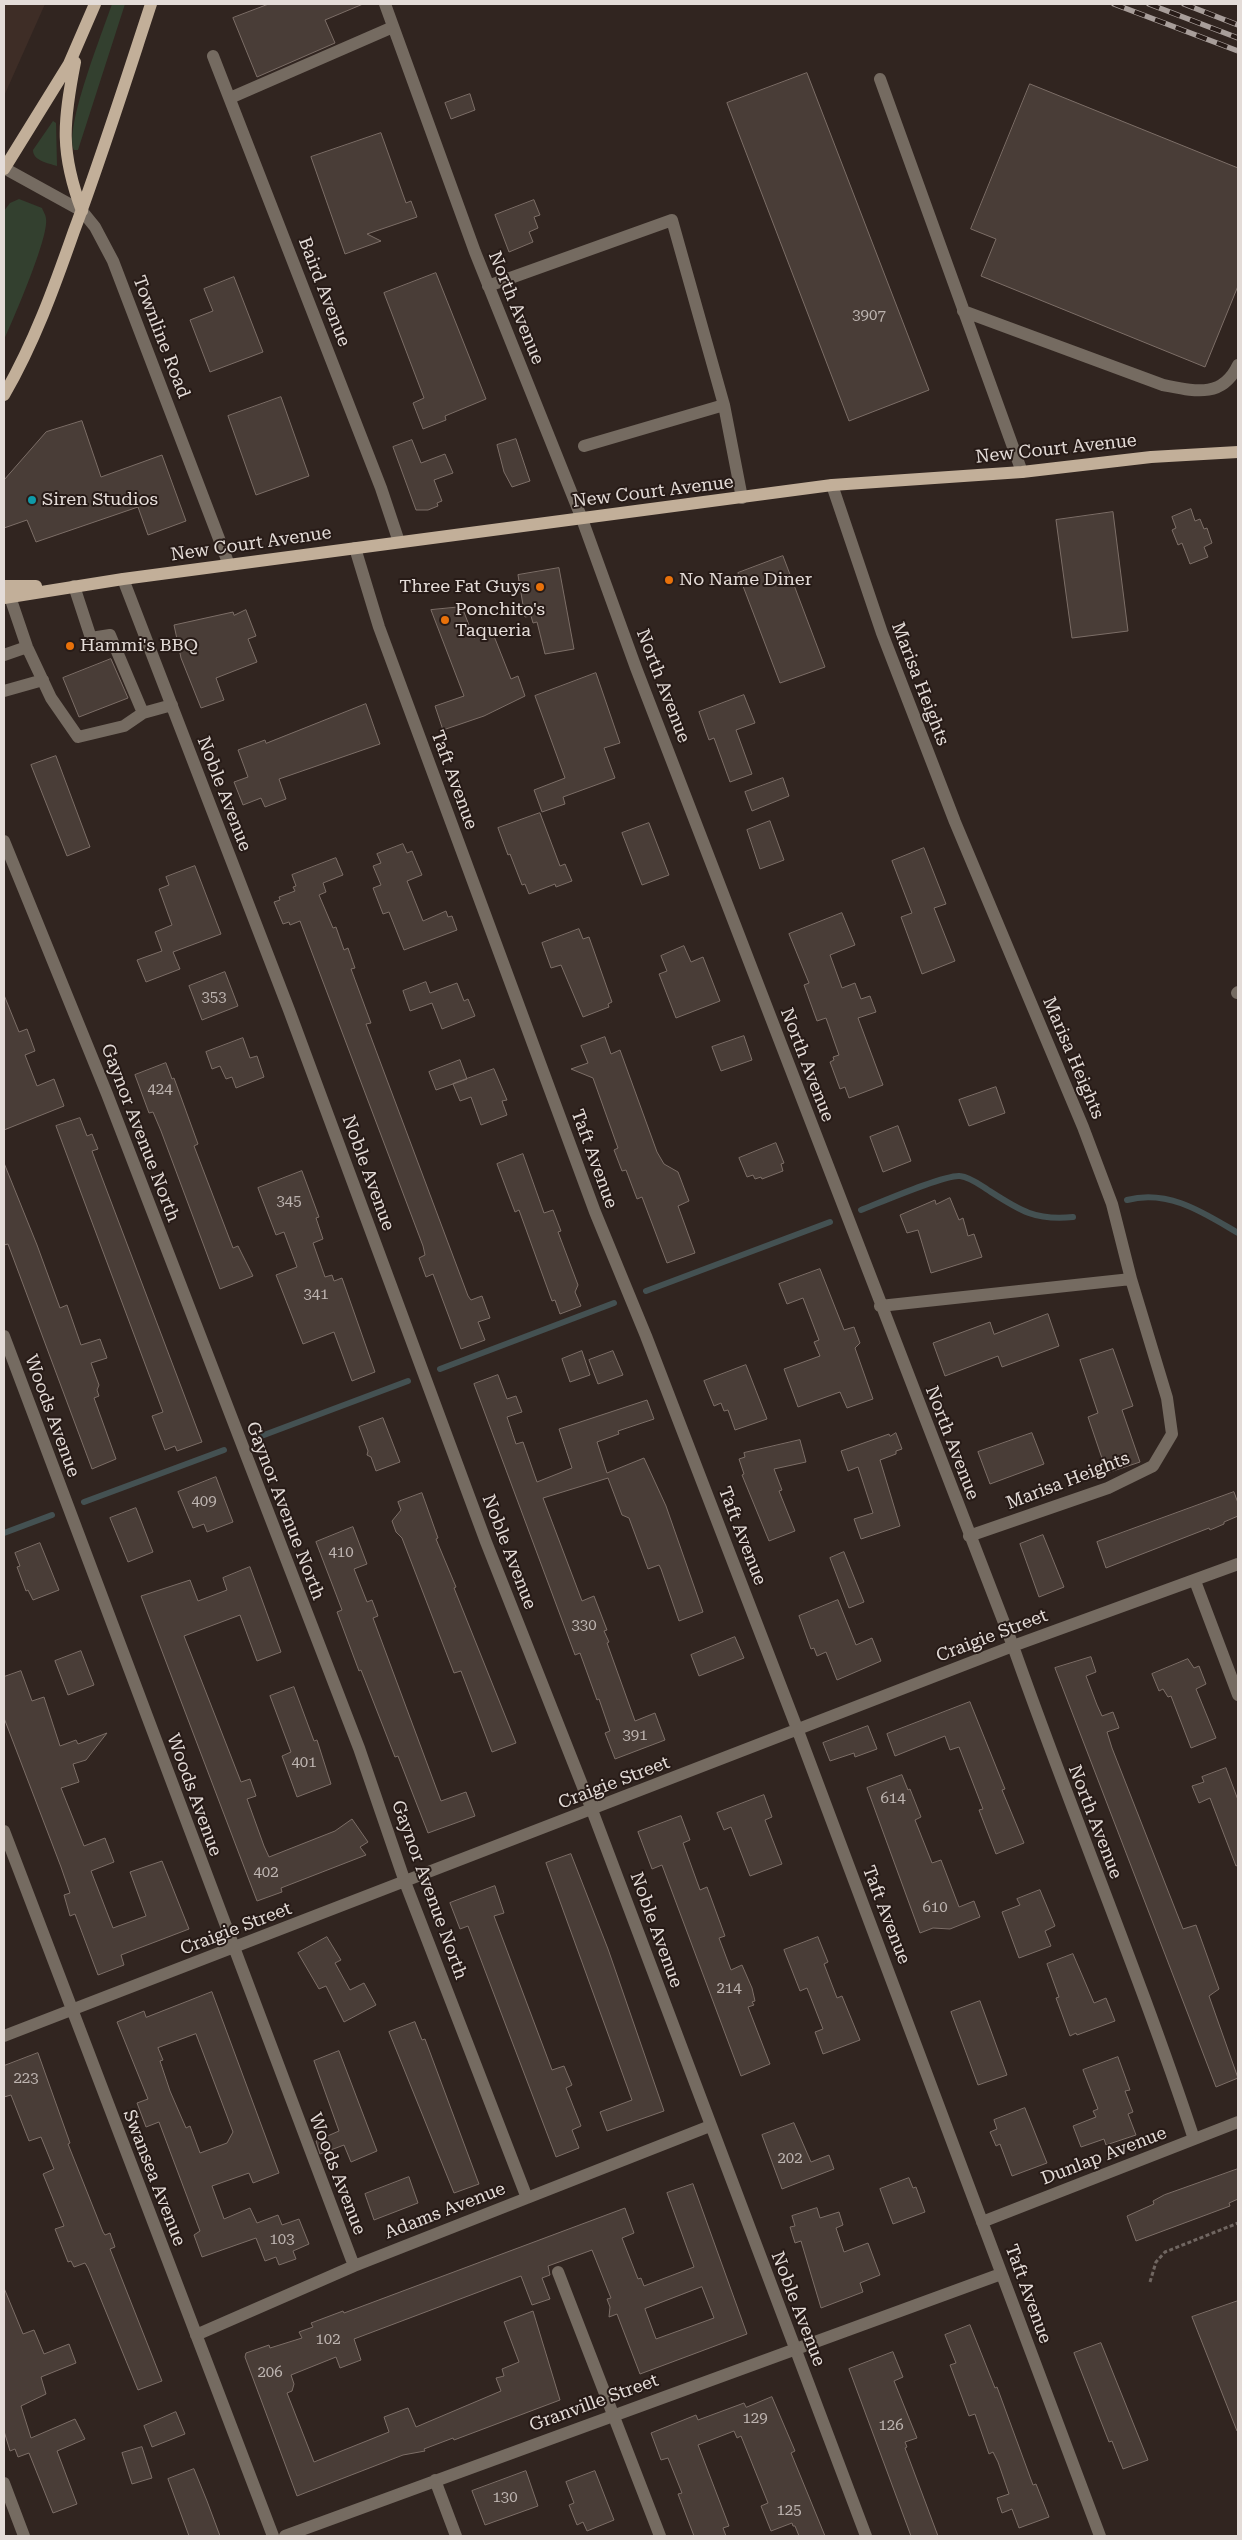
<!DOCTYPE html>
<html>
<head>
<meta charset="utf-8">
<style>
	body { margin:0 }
	#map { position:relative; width:1242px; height:2540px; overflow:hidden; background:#312520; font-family:"Roboto Serif",serif }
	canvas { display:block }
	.frame { position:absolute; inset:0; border:5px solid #e4dcd8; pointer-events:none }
</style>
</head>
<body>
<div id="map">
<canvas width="1242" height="2540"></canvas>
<div class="frame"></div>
</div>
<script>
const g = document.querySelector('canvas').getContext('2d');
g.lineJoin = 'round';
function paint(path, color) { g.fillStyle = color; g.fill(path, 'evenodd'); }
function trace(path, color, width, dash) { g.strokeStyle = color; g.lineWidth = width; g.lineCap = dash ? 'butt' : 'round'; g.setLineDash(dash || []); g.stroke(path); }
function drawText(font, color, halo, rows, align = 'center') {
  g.font = font + ' "Roboto Serif",serif'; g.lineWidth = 4; g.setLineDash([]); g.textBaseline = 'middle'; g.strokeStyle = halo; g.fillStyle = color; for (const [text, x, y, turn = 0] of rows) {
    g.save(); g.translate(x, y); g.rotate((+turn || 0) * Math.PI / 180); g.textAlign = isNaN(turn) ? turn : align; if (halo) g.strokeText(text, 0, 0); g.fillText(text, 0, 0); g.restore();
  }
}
paint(new Path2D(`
	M4 4H45L4 96Z`), '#3e2d26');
paint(new Path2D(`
	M112 4H125L78 150H74C64 128 103 31 112 4Z
	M53 121 56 123 57 166C48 163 33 161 33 150Z
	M19 199 42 208C43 211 46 215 46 219 49 237 13 320 4 340V211L10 203Z`), '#33402f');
trace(new Path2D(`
	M1127 1200C1169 1189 1204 1213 1238 1233
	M861 1210C879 1203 946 1174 960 1176 970 1177 980 1185 988 1190 1019 1210 1035 1221 1073 1217
	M646 1291 830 1222
	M440 1369 614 1303
	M256 1438 408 1381
	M84 1502 224 1450
	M4 1533 52 1515`), '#445152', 6);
const building = new Path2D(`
	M269 4H363L325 20 335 43 257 77 233 18Z
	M807 73 929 390 849 421 727 103Z
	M1030 84 1238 168V286L1205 367 981 276 996 239 971 229Z
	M470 94 475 110 451 119 445 103Z
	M381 133 406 203 411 201 417 217 367 234 381 241 345 254 311 157Z
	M534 200 540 215 534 217 538 228 529 232 533 242 509 252 495 215Z
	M436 273 486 399 445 416 446 420 423 429 413 403 424 398 384 293Z
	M234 277 263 352 210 372 190 320 213 311 204 289Z
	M281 397 309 476 256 495 228 416Z
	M82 421 101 477 162 455 186 521 148 535 138 507 36 542 27 520 4 528V480L46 432Z
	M516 439 530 481 512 487 504 472 497 445Z
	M412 440 421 463 445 454 453 473 434 480 442 501 437 503 438 506 428 510H416L393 447Z
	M1191 509 1195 521 1200 519 1204 529 1207 528 1212 543 1204 547 1208 557 1190 564 1182 543 1178 545 1172 530 1176 528 1172 517Z
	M1113 512 1128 631 1072 638 1056 520Z
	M783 556 825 667 780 683 738 573Z
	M559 568 574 649 545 654 537 622 533 623 531 616 525 617 518 575Z
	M462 607 474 638 492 631 511 679 518 676 525 696 484 716 443 730 435 706 464 696 431 610Z
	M246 610 256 636 248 639 257 662 216 678 224 700 201 708 181 658 174 625 233 612 234 615Z
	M111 659 128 698 79 717 63 678Z
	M596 673 620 743 604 748 615 778 563 797 565 804 542 812 534 790 565 778 535 696Z
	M744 695 755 723 736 730 752 774 730 782 714 738 709 740 699 712Z
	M366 704 380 744 279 779 286 799 265 807 261 798 243 805 234 782 248 777 238 750 265 740 266 743Z
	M56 756 90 847 67 856 31 765Z
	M783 778 789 796 752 811 745 792Z
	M540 813 560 866 565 864 572 881 556 887 555 884 529 894 525 884 522 885 510 854 508 855 498 828Z
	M770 821 784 860 760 869 747 830Z
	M649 823 669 875 642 885 622 833Z
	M403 844 407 853 412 851 422 875 407 881 423 921 446 911 448 917 452 916 457 930 404 950 389 912 383 914 373 888 381 885 373 866 381 863 377 854Z
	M924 848 946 904 934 908 955 961 922 974 901 917 912 913 892 861Z
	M336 858 343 875 323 883 326 892 319 895 333 928 336 927 344 950 348 948 355 968 351 969 371 1023 366 1024 468 1296 471 1300 482 1296 490 1318 478 1322 485 1340 461 1349 433 1274 426 1277 419 1258 425 1255 423 1246 300 921 290 925 289 922 283 924 274 902 280 900 279 897 295 891 293 887 296 886 292 875Z
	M195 866 221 934 173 952 180 969 146 982 137 960 162 951 155 932 172 925 159 889 169 885 166 877Z
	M842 913 855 945 830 955 842 988 855 983 861 999 870 996 876 1012 858 1018 883 1085 849 1098 845 1087 840 1089 830 1062 834 1060 833 1057 839 1055 826 1018 817 1021 804 985 809 983 789 934Z
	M579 929 583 939 589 937 612 1002 608 1004 609 1007 583 1017 561 965 551 968 542 943Z
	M684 946 691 962 703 957 720 1001 676 1018 659 974 667 971 661 956Z
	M225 972 238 1006 202 1020 189 986Z
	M426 982 430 993 457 983 464 1001 468 999 475 1016 442 1029 432 1003 410 1011 403 991Z
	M4 995 19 1032 27 1029 35 1051 25 1055 37 1086 54 1079 64 1106 4 1130Z
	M744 1036 752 1060 721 1071 712 1047Z
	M605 1037 611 1054 620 1050 657 1152 664 1164 678 1172 689 1201 678 1206 695 1253 667 1263 642 1197 637 1199 626 1170 622 1171 614 1150 618 1148 593 1078 571 1069 588 1063 581 1046Z
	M243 1038 250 1058 257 1056 264 1077 236 1088 232 1077 226 1079 220 1066 212 1069 206 1052Z
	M460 1060 467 1079 436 1090 429 1072Z
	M166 1063 172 1079 174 1078 198 1144 194 1146 233 1248 238 1246 253 1276 220 1289 161 1131 153 1112 149 1113 135 1075Z
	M494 1069 507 1100 502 1101 507 1115 481 1125 471 1097 460 1101 453 1084Z
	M996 1087 1005 1113 969 1126 959 1100Z
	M80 1118 87 1136 92 1134 98 1149 92 1151 96 1162 202 1442 177 1451 175 1446 165 1450 152 1416 163 1412 56 1126Z
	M898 1126 911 1161 883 1172 870 1137Z
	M776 1143 784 1163 781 1164 783 1171 762 1179 761 1177 755 1179 753 1175 747 1177 739 1158Z
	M523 1154 544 1213 553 1210 561 1231 558 1232 578 1285 575 1292 581 1306 560 1314 555 1300 552 1301 519 1210 515 1212 497 1164Z
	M4 1163 37 1245 60 1308 67 1305 81 1345 100 1339 107 1358 91 1363 99 1385 97 1390 99 1396 94 1398 116 1459 92 1469 8 1244 4 1245Z
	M302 1171 319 1217 316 1218 323 1239 313 1243 325 1277 332 1275 334 1281 342 1278 375 1372 352 1381 334 1332 303 1344 276 1275 297 1267 284 1232 276 1235 258 1188Z
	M950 1198 959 1220 963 1218 968 1236 974 1234 982 1257 931 1273 918 1230 907 1233 900 1215 935 1200 936 1204Z
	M820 1269 844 1330 854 1327 860 1343 855 1348 873 1399 847 1408 840 1392 798 1407 784 1369 820 1356 814 1342 819 1340 803 1298 787 1304 779 1284Z
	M1048 1314 1059 1346 1002 1367 998 1356 945 1376 933 1343 990 1322 994 1334Z
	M1113 1349 1133 1406 1122 1410 1140 1462 1107 1473 1088 1417 1098 1413 1080 1360Z
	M582 1351 590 1375 570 1382 562 1359Z
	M613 1351 623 1375 598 1384 589 1360Z
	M746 1365 767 1419 735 1430 728 1410 724 1411 721 1403 714 1406 704 1381Z
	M498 1375 507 1399 516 1396 522 1412 507 1417 516 1444 523 1442 537 1482 572 1468 559 1429 647 1400 654 1419 618 1431 619 1434 597 1442 607 1473 644 1458 666 1506 703 1612 679 1621 661 1569 659 1565 648 1569 629 1518 622 1515 608 1478 543 1498 582 1601 594 1596 607 1630 604 1631 609 1642 607 1643 635 1721 655 1713 665 1740 615 1759 605 1733 610 1731 599 1699 597 1700 580 1653 575 1655 474 1384Z
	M383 1418 400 1462 376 1471 371 1457 367 1455 368 1451 359 1427Z
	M896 1433 902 1449 896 1451V1454L880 1460 900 1526 861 1539 854 1519 873 1513 858 1467 848 1471 841 1451 889 1434 890 1436Z
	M1032 1433 1044 1464 990 1484 978 1452Z
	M800 1440 806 1462 774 1469 782 1490 779 1491 795 1531 769 1541 742 1475 744 1474 739 1459 745 1457 744 1453Z
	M216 1477 233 1522 207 1532 204 1524 193 1528 178 1492Z
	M1234 1492 1238 1503V1516L1224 1522V1524L1210 1530 1209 1528 1106 1568 1097 1542Z
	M422 1493 438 1538 436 1539 456 1587 454 1588 516 1743 492 1752 461 1671 454 1673 402 1538 396 1532 392 1521 401 1510 398 1502Z
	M136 1508 153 1552 128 1562 110 1518Z
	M353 1527 367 1564 354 1569 367 1602 372 1600 378 1616 373 1618 441 1801 466 1792 475 1816 428 1833 398 1756 395 1757 361 1670 359 1671 337 1612 342 1610 316 1542Z
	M1043 1535 1064 1587 1039 1597 1020 1544Z
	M40 1543 59 1590 33 1600 28 1590 26 1591 17 1567 20 1566 15 1553Z
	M844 1552 864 1602 849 1608 830 1558Z
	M250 1567 281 1652 257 1661 240 1615 184 1636 241 1782 250 1779 256 1796 247 1799 264 1846 269 1857 335 1831 352 1819 368 1842 360 1847 366 1855 281 1888 282 1892 257 1901 141 1596 190 1580 198 1601 227 1590 223 1578Z
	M838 1600 856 1645 872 1638 881 1661 837 1680 826 1652 817 1656 814 1648 811 1649 799 1616Z
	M735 1637 744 1658 699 1676 691 1655Z
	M81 1651 94 1685 68 1695 55 1661Z
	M1091 1657 1096 1672 1086 1676 1097 1705 1102 1716 1113 1712 1119 1728 1107 1732 1112 1748 1183 1929 1196 1925 1219 1989 1209 1996 1238 2078 1216 2087 1055 1668Z
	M1188 1659 1194 1668 1199 1666 1206 1684 1196 1689 1216 1738 1191 1748 1171 1696 1168 1697 1163 1689 1159 1691 1152 1674Z
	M21 1671 32 1701 44 1697 60 1746 76 1740 78 1744 107 1733 86 1760 73 1764 79 1782 61 1788 84 1846 105 1838 114 1862 91 1871 113 1928 146 1916 130 1872 162 1861 189 1929 121 1955 124 1965 98 1975 75 1914 70 1916 64 1895 70 1893 61 1867 4 1718V1677Z
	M294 1687 314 1741 317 1740 331 1784 297 1797 282 1756 291 1752 270 1696Z
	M970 1702 1005 1789 1002 1790 1024 1843 996 1854 979 1810 983 1809 959 1747 950 1750 945 1736 895 1756 887 1734Z
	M868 1726 877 1749 855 1757 854 1753 830 1761 823 1743Z
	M1226 1768 1238 1800V1865L1236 1866 1210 1798 1199 1803 1192 1786 1204 1782 1202 1777Z
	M902 1775 908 1790 910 1789 921 1817 915 1820 932 1863 941 1860 959 1907 974 1901 980 1917 950 1929 933 1928 920 1933 867 1788Z
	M764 1795 772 1817 765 1820 782 1864 750 1876 731 1827 724 1830 717 1813Z
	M681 1816 690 1840 683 1843 700 1890 707 1887 725 1936 719 1938 731 1970 742 1965 752 1988 755 2001 752 2002 754 2005 748 2007 770 2064 741 2076 662 1865 652 1869 638 1832Z
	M571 1854 608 1949 664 2111 607 2131 600 2112 632 2100 546 1863Z
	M495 1886 504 1913 494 1916 552 2070 564 2066 572 2085 566 2088 581 2126 572 2130 579 2148 556 2157 468 1926 460 1929 450 1903Z
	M1040 1890 1055 1926 1045 1931 1051 1946 1019 1958 1002 1912 1020 1905 1017 1899Z
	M327 1937 341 1960 335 1963 350 1990 364 1983 376 2005 344 2022 326 1986 319 1989 298 1953Z
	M818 1937 828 1962 824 1964 837 1998 842 1996 860 2040 823 2054 815 2032 823 2029 807 1988 800 1991 784 1950Z
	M1073 1954 1094 2003 1106 1998 1115 2021 1077 2035 1076 2033 1070 2036 1056 1998 1059 1997 1047 1964Z
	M212 1992 279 2173 253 2183 249 2173 212 2186 224 2219 250 2208 257 2223 278 2215 282 2225 299 2219 309 2244 293 2251 296 2259 279 2265 276 2257 265 2261 256 2238 202 2257 194 2235 200 2231 159 2122 146 2127 137 2103 148 2099 117 2022 144 2011 146 2017ZM196 2034 233 2132 227 2143 200 2153 190 2126 186 2128 170 2091 160 2061 163 2060 158 2048Z
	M980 2001 1007 2075 978 2085 951 2012Z
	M415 2022 422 2040 425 2039 479 2184 454 2193 389 2032Z
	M339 2051 377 2151 351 2162 344 2145 320 2154 316 2141 339 2131 314 2061Z
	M38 2053 70 2143 68 2144 103 2232 105 2235 110 2233 115 2247 110 2249 162 2381 138 2390 88 2268 85 2263 74 2267 71 2261 68 2262 55 2229 64 2226 43 2174 54 2169 41 2137 29 2141 11 2095 4 2097V2066Z
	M1118 2057 1130 2090 1125 2091 1133 2112 1128 2114 1136 2135 1106 2145 1104 2139 1081 2147 1073 2126 1096 2117 1093 2111 1098 2109 1083 2070Z
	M1025 2108 1047 2163 1012 2176 1000 2144 996 2146 990 2132 997 2129 994 2120Z
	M794 2123 811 2162 829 2155 834 2169 782 2189 762 2135Z
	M1238 2169V2199L1229 2203 1230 2206 1136 2241 1127 2216 1154 2204 1153 2201 1164 2195Z
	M409 2177 418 2203 374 2220 365 2194Z
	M909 2178 913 2188 916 2187 925 2212 893 2224 880 2189Z
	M693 2184 747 2334 640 2374 617 2314 609 2317 610 2307 607 2299 611 2298 592 2250 548 2266 550 2275 542 2278 550 2299 532 2305 521 2276 354 2339 361 2360 340 2368 336 2357 291 2375 294 2384 292 2391 287 2393 314 2462 389 2432 384 2417 405 2409 408 2408 416 2427 501 2391 496 2378 504 2376 502 2369 519 2362 504 2322 533 2311 560 2400 454 2440 453 2438 424 2449 425 2451 403 2455 297 2496 245 2357 246 2353 269 2345 270 2348 302 2338 299 2332 313 2327 311 2323 343 2311 344 2313 625 2208 634 2233 622 2238 638 2279 641 2278 644 2286 694 2267 667 2193ZM702 2287 714 2318 656 2339 645 2309Z
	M817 2208 820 2218 839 2212 843 2225 836 2228 844 2252 868 2243 880 2275 860 2283 863 2292 821 2308 801 2241 795 2243 790 2227 795 2226 792 2216Z
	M4 2288 23 2334 34 2330 44 2354 69 2344 76 2363 41 2377 46 2394 21 2406 31 2438 75 2419 85 2439 57 2451 77 2504 53 2513 29 2453 18 2457 15 2449 10 2451 4 2431Z
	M1238 2301V2431H1237L1192 2317Z
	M970 2325 995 2388 997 2387 1033 2485 1036 2484 1049 2517 1019 2528 1012 2509 1002 2513 997 2498 1009 2494 998 2462 993 2452 989 2454 975 2414 969 2416 950 2365 956 2363 945 2335Z
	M1101 2343 1148 2460 1123 2469 1112 2441 1109 2442 1074 2353Z
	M893 2352 903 2377 894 2381 917 2438 905 2442 907 2447 905 2448 938 2536H911L849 2369Z
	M772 2397 795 2451 791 2453 825 2536H799L795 2526H793L792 2523 771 2531 761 2506 768 2503 741 2436 737 2438 734 2431 698 2445 729 2526 723 2528 726 2536H694L678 2494 682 2493 668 2458 661 2460 651 2433 696 2415 698 2420 744 2403 746 2407Z
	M176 2412 185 2434 152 2447 144 2426Z
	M142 2447 152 2478 132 2484 122 2453Z
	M194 2469 207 2501 220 2536H189L168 2479Z
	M526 2471 538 2506 485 2525 472 2491Z
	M595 2471 614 2520 587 2531 583 2522 577 2525 569 2505 574 2503 566 2482Z`);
paint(building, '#493d37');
trace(building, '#7c6e67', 1);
trace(new Path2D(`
	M1150 2282 1156 2262 1165 2252 1238 2223`), '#706661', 3, [4, 2.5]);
trace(new Path2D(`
	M385 4 475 252 582 519 636 668 1013 1646C1071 1811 1139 1973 1194 2139
	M213 56 381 488 399 542
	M880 79 1022 472
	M230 98 393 27
	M4 168 82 211 95 227 113 261 229 565
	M488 286 672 220 724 405 742 498
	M963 311 1163 385C1194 391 1222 399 1238 365
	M584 446 724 405
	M832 485 882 633 955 822 1083 1127 1112 1204 1131 1279 1167 1398 1172 1434 1153 1466 1108 1488 969 1536
	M355 548 379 627 595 1212 646 1336 798 1731 1100 2536
	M123 579 289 1010 486 1542 592 1810 866 2536
	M10 597 27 647 51 698 78 737 124 726 143 713 110 635 91 638 74 586
	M4 655 27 647
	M4 691 43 680
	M143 713 172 705
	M4 841 107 1094 359 1748 405 1882 527 2198
	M1237 993 1238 992
	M880 1306 1131 1279
	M4 1336 354 2266
	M1195 1581 1238 1695
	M4 1831 273 2536
	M4 2036 1013 1646 1238 1564
	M982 2222 1238 2122
	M558 2272 660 2536
	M196 2335 354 2266 710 2126
	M435 2480 456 2536
	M4 2483 24 2536
	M285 2536 1001 2274`), '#756b61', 12);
trace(new Path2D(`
	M75 62C63 123 60 152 82 211
	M4 169 69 64 95 4
	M4 395C34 343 54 288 74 231 102 156 126 80 151 4
	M4 586H36
	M4 598 123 579 832 485 1022 472 1151 457 1238 452`), '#c2af99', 12);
const rail = new Path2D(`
	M1114 4 1238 51
	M1149 4 1238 38
	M1184 4 1238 25`);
trace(rail, '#a89e9a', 5.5);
trace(rail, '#271b17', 4, [11]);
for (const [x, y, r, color] of [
	[32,500,5,"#0f9aa8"],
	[669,580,5,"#e8710a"],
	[540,587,5,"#e8710a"],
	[445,620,5,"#e8710a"],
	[70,646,5,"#e8710a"]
]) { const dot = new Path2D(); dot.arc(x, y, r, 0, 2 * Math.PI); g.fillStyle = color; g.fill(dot); trace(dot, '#271b17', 2); }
drawText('15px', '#bdb4b0', null, [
	["3907",869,316],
	["353",214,998],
	["424",160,1090],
	["345",289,1202],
	["341",316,1295],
	["409",204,1502],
	["410",341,1553],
	["330",584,1626],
	["391",635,1736],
	["401",304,1763],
	["614",893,1799],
	["402",266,1873],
	["610",935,1908],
	["214",729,1989],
	["223",26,2079],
	["202",790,2159],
	["103",282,2240],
	["102",328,2340],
	["206",270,2373],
	["129",755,2419],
	["126",891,2426],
	["130",505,2498],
	["125",789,2511]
]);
drawText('18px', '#e4dcd8', '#271b17', [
	["Baird Avenue",324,292,69],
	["North Avenue",516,308,68],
	["Townline Road",161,337,69],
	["New Court Avenue",1056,449,-6],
	["New Court Avenue",653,492,-7],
	["New Court Avenue",251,544,-8],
	["Marisa Heights",920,684,69],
	["North Avenue",663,686,69],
	["Taft Avenue",454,780,70],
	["Noble Avenue",224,794,69],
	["Marisa Heights",1073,1058,67],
	["North Avenue",807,1065,69],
	["Gaynor Avenue North",140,1133,69],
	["Taft Avenue",594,1159,70],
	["Noble Avenue",368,1173,70],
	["Woods Avenue",52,1416,70],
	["North Avenue",952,1443,69],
	["Marisa Heights",1068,1481,-21],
	["Gaynor Avenue North",285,1511,69],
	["Taft Avenue",742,1536,69],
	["Noble Avenue",509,1552,69],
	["Craigie Street",992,1636,-21],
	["Craigie Street",614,1783,-21],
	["Woods Avenue",194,1795,70],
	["North Avenue",1095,1822,69],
	["Gaynor Avenue North",429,1890,70],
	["Taft Avenue",886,1915,69],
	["Craigie Street",236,1929,-21],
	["Noble Avenue",656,1930,70],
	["Dunlap Avenue",1104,2156,-21],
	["Woods Avenue",337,2174,69],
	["Swansea Avenue",154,2178,69],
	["Adams Avenue",445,2211,-21],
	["Taft Avenue",1028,2294,70],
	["Noble Avenue",798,2309,69],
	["Granville Street",594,2403,-20]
]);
drawText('18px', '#e4dcd8', '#271b17', [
	["Siren Studios",42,500],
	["No Name Diner",679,580],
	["Three Fat Guys",530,587,"right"],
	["Ponchito's",455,610],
	["Taqueria",455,631],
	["Hammi's BBQ",80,646]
], 'left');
</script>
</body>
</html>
